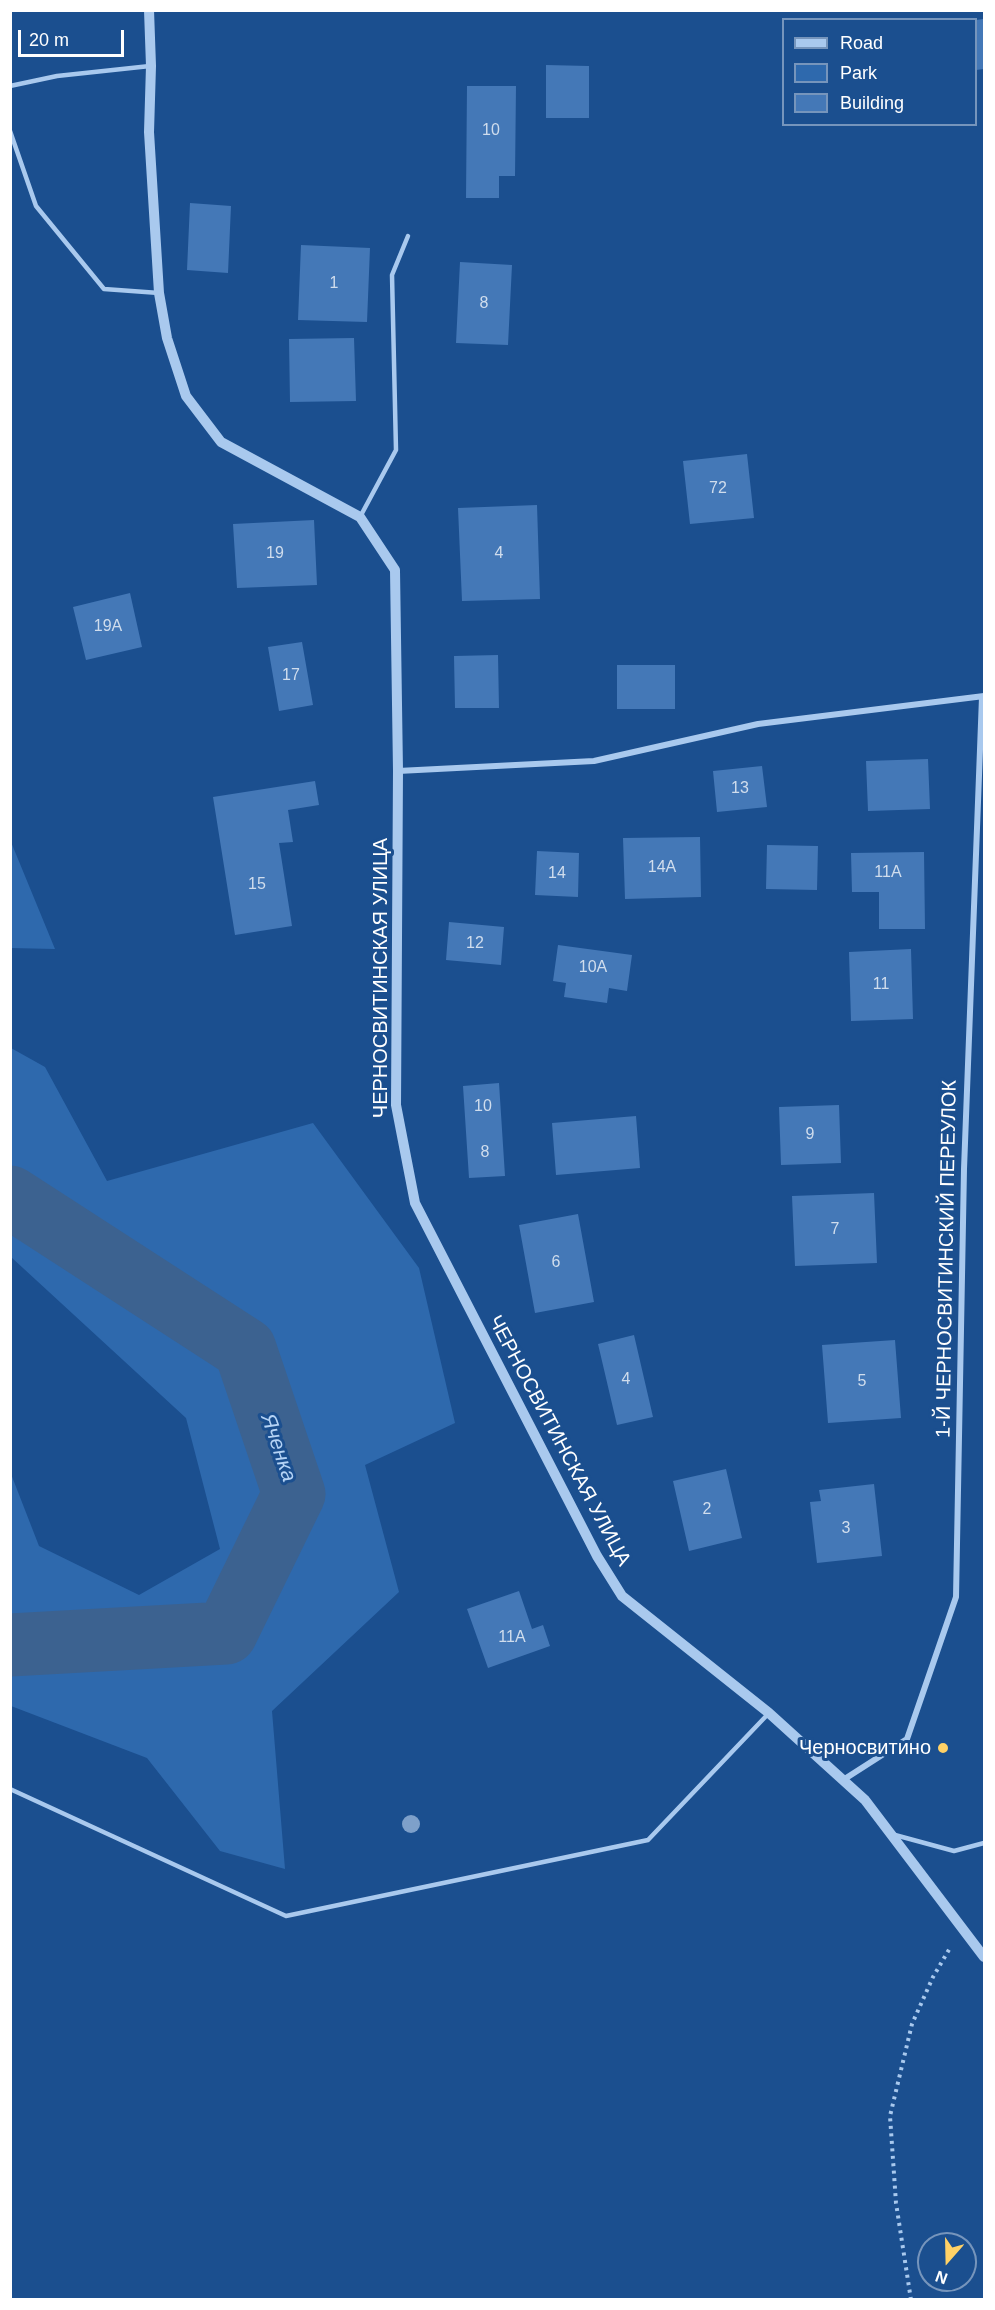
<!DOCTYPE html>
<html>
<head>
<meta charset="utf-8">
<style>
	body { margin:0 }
	#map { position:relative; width:995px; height:2310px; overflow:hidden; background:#1b4f8f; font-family:Arial,sans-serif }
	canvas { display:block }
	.frame { position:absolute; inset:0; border:12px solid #fff; pointer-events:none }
	.legend { position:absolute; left:782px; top:18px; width:195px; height:108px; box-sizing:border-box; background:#1b4f8f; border:2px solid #7695bc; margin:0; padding:8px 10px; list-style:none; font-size:18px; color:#fff }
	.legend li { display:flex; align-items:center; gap:12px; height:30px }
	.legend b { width:30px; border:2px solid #7695bc }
	.north { position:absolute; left:917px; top:2232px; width:60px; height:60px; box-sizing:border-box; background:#1b4f8f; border:2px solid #7695bc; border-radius:50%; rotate:200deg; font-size:16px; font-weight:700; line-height:24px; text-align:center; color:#fff }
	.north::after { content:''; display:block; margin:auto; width:21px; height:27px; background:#ffd166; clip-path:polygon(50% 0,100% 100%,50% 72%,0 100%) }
	.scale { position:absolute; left:18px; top:30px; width:106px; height:27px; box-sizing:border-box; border:3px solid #fff; border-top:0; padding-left:8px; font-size:18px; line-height:21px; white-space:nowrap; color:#fff; -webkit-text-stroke:4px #1b4f8f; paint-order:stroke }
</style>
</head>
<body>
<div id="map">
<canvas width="995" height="2310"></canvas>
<div class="frame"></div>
<ul class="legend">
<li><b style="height:8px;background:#a9c9ee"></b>Road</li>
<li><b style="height:16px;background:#2e69ad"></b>Park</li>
<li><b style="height:16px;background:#4478b7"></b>Building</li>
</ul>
<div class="north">N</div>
<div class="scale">20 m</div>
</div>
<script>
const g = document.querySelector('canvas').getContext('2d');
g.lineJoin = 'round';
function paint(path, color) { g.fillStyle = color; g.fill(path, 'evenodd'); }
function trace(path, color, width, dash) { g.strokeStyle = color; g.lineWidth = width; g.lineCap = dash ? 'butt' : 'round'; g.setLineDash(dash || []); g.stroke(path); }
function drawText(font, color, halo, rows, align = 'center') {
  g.font = font + ' Arial,sans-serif'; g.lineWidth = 6; g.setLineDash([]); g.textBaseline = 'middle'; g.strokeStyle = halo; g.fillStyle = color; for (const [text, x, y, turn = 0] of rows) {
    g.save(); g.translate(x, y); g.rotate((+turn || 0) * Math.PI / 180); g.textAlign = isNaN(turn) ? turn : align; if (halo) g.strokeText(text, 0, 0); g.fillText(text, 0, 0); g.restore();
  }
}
paint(new Path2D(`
	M10 842H11L55 949 11 948Z
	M11 1048 45 1067 107 1181 313 1123 419 1268 455 1423 365 1465 399 1592 272 1711 285 1869 220 1851 147 1758 11 1706V1474L39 1546 139 1595 220 1549 186 1418 11 1257Z`), '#2e69ad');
trace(new Path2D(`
	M10 1197 245 1349 294 1494 226 1633 10 1645`), '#3c6290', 63);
paint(new Path2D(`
	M983 19 984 69 976 70V20Z
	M546 65 589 66V118H546Z
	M467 86H516L515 176H499V198H466Z
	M190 203 231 206 228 273 187 270Z
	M301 245 370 248 367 322 298 320Z
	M460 262 512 265 508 345 456 343Z
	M354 338 356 401 290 402 289 339Z
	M747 454 754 518 690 524 683 461Z
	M537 505 540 599 462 601 458 508Z
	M314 520 317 585 237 588 233 524Z
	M130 593 142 647 86 660 73 607Z
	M302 642 313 705 279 711 268 647Z
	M498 655 499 708H455L454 656Z
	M617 665H675V709H617Z
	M928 759 930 809 868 811 866 761Z
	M762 766 767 807 717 812 713 771Z
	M315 781 319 805 288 810 293 842 279 843 292 926 235 935 213 797Z
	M700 837 701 897 625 899 623 838Z
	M767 845 818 846 817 890 766 889Z
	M537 851 579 853 578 897 535 895Z
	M924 852 925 929H879V892H852L851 853Z
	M449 922 504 927 501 965 446 960Z
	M558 945 632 955 627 991 609 988 607 1003 564 997 566 983 553 981Z
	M911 949 913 1019 851 1021 849 952Z
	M499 1083 505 1176 469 1178 463 1086Z
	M839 1105 841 1163 781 1165 779 1107Z
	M636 1116 640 1168 556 1175 552 1123Z
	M874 1193 877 1263 795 1266 792 1196Z
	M578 1214 594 1302 535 1313 519 1225Z
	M634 1335 653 1417 617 1425 598 1344Z
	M895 1340 901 1418 828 1423 822 1345Z
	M726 1469 742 1538 689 1551 673 1481Z
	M874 1484 882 1556 817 1563 810 1502 821 1501 819 1490Z
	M519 1591 532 1629 543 1625 550 1646 488 1668 467 1609Z`), '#4478b7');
trace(new Path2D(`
	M911 2300 896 2203 890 2116 912 2024 933 1977 950 1948`), '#a9c9ee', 4, [3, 4.5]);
trace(new Path2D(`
	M10 86 57 76 150 66
	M10 131 36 206 104 289 159 293
	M360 517 396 450 392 275 408 236
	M10 1789 286 1916 648 1840 769 1713
	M895 1835 954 1851 984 1843`), '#a9c9ee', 4.5);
trace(new Path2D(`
	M398 771 594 761 758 724 984 696
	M843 1780 907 1739 956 1597 964 1169 982 697`), '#a9c9ee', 6);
trace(new Path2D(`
	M149 10 151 66 149 132 159 293 167 338 186 396 221 442 360 517 395 570 398 771 396 1105 415 1203 597 1556 622 1596 769 1713 865 1800 984 1957`), '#a9c9ee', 10);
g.fillStyle = '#7ea0ca';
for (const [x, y] of [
	[411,1824]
]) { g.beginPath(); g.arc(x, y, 9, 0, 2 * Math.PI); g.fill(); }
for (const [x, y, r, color] of [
	[943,1748,6,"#ffd166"]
]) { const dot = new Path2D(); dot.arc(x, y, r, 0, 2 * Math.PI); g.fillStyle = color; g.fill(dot); trace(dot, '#1b4f8f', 2); }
drawText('16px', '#d0dded', null, [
	["10",491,131],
	["1",334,284],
	["8",484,304],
	["72",718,489],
	["19",275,554],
	["4",499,554],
	["19А",108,627],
	["17",291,676],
	["13",740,789],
	["14А",662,868],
	["11А",888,873],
	["14",557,874],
	["15",257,885],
	["12",475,944],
	["10А",593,968],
	["11",881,985],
	["10",483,1107],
	["9",810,1135],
	["8",485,1153],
	["7",835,1230],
	["6",556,1263],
	["4",626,1380],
	["5",862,1382],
	["2",707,1510],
	["3",846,1529],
	["11А",512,1638]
]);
drawText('20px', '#fff', '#1b4f8f', [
	["ЧЕРНОСВИТИНСКАЯ УЛИЦА",381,978,-90],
	["1-Й ЧЕРНОСВИТИНСКИЙ ПЕРЕУЛОК",947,1259,-89],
	["ЧЕРНОСВИТИНСКАЯ УЛИЦА",559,1441,62]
]);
drawText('20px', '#fff', '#1b4f8f', [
	["Черносвитино",931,1748]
], 'right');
drawText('italic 21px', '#b5d3f5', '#1b4f8f', [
	["Яченка",278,1448,71]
]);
</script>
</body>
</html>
